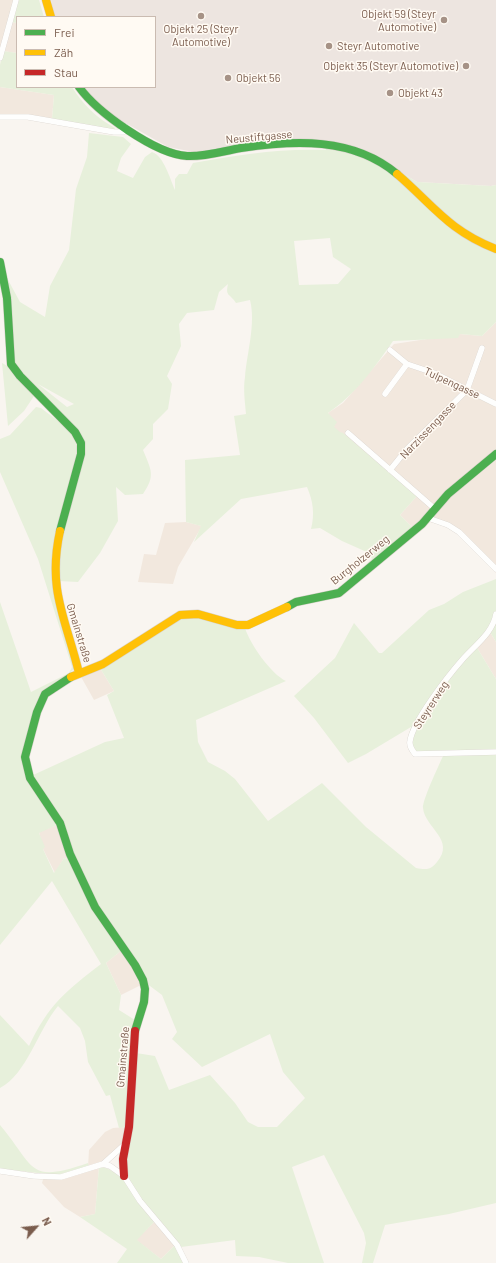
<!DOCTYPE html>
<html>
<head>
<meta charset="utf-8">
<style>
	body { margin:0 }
	#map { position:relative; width:496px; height:1263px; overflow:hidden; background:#f9f5f0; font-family:Barlow,sans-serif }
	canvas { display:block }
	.legend { position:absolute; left:16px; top:16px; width:140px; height:72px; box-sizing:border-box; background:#fffaf3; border:1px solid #cabbb1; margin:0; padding:5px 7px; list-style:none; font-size:12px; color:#7a5c4d }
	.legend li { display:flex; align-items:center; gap:8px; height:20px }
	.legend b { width:20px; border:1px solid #cabbb1 }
	.north { position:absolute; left:16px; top:1207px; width:40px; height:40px; -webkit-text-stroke:3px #fffaf3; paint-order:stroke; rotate:63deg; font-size:11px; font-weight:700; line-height:16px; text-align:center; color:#7a5c4d }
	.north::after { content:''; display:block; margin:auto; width:14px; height:18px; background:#7a5c4d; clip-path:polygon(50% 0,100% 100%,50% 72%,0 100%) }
</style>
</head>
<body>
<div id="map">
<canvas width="496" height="1263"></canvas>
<ul class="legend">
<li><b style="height:5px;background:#4caf50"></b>Frei</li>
<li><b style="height:5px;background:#ffc107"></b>Zäh</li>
<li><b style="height:5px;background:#c62828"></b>Stau</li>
</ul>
<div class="north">N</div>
</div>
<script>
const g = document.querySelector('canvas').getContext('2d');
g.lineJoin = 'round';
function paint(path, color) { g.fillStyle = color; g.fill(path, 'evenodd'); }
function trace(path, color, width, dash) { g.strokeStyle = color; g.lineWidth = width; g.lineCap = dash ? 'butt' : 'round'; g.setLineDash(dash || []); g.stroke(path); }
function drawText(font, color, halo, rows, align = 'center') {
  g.font = font + ' Barlow,sans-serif'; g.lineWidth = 3; g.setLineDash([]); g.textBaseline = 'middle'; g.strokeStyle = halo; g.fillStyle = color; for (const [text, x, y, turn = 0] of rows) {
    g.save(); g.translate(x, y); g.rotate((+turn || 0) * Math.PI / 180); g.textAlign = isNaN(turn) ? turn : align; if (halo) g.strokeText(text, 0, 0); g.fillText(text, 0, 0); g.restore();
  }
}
paint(new Path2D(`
	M0 0H16L9 21 17 23V53L2 51 0 54Z
	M0 87 54 95 52 119 25 114 0 116Z
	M496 322V573L461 537 449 528 438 523 429 522 416 531 400 515 416 497 333 427 328 413 343 403 394 344 460 334 482 336Z
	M186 522 202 526 178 567 173 584 138 582 144 554 156 555 165 523Z
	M490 632 496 642V679L476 646Z
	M100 668 114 691 94 700 80 675Z
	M59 824 71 860 64 858 55 873 43 849 39 832Z
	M122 950 143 984 121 995 106 963Z
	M127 1127 124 1142 99 1167 95 1214 80 1217 64 1207 42 1183 44 1176 88 1167 89 1150 105 1132 113 1128Z
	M155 1221 175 1245 161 1259 136 1240Z`), '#f2e8de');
paint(new Path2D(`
	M51 0H496V185L491 186 417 182 360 148 235 145 194 152 168 147 106 112 83 87H155V17H54Z`), '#ede5e0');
paint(new Path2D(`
	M18 0H39L44 17H17V23L11 22Z
	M3 51 17 53V87H72C83 105 97 118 115 128L114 131 52 119 54 95 0 87V65Z
	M89 133 123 137 131 144 121 158 117 171 133 178 145 157 152 152C164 156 170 179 175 190V179L179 174H187L193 163C237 155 281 148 326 150L323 143 363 149 417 182 491 186 496 185V322L482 336 460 334 458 338 393 341C375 367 355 395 328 413L337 422 334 427 340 432 343 433 417 496 400 515 414 529 346 583 372 559 369 553 342 541 320 528 311 529C315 514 313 501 307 487L241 499 194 542 201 526 186 522 185 460 240 455 234 416 246 414C245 402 243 389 245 377 247 352 256 324 250 300L236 303C230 293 225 297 228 284L219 292 214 310 187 313 179 324 181 346 167 376 172 384 168 409 153 424V439L143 450C151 470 156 475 143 494L125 495 116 487 118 521 100 553 78 582 58 581 59 549 84 447 16 368 13 361 12 319 7 278 20 302 45 317 50 286 69 250 76 189 87 157ZM330 238 333 257 351 269 338 284 299 285 294 241ZM38 384 74 404 67 407Z
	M2 363C13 369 10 372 17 378 23 384 29 390 34 396L24 411 8 426Z
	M36 407 41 408C56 420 77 431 78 452L53 575 71 650 74 669 40 699 26 772 59 824 39 833 45 847 43 849 54 873 64 858 71 860 122 950 106 963 121 995 119 1010 135 1020 127 1127 119 1128 110 1095 106 1096 88 1062 85 1041 80 1028 58 1006C38 1030 27 1074 0 1088V1015L29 1046C49 1004 65 992 101 964L52 881 0 945V602L31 692 69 673 72 667 38 559 0 472V439L10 435Z
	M496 579V642L490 632 476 646 496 679V1203L449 1214 385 1225 373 1263H362L366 1243 364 1233 324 1155 292 1167 324 1263H288L259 1257 236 1256 235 1240 181 1247C163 1225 128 1193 125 1164L136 1053 155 1056 169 1090 210 1075 235 1103 248 1122 258 1127H277L305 1098 283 1072 270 1034 202 1067 172 1039 177 1032 162 995 146 983 107 924 31 776 105 742 124 738 107 695 114 691 100 668 172 622 187 615 245 628C250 644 271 674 286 681L196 720 198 742 208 762 225 771 235 779 268 821 322 783 366 827 416 868C426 870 431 870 437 862 456 840 425 828 423 808 422 801 439 765 443 756H415C404 746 408 739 411 727L366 754 348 763 314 718 294 696 335 658 354 623 379 653H382L429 610 444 604 463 592Z
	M0 1125C36 1168 27 1184 88 1163L89 1167 57 1175 0 1169Z
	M99 1167C121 1166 142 1205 155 1221L137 1240 161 1259 175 1245 184 1263H117L127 1249 80 1217 95 1214Z`), '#e7f0db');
const street = new Path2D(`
	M0 58 16 0
	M0 117H28L114 132H123L126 127
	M390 350 407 364 434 373 496 404
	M385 394 407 364
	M348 433 435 509
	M390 470 407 449 467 390 482 348
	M428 518 448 525 459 532 496 569
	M496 614C493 633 474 646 462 660 448 676 413 721 410 741 409 746 412 750 415 754L496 752
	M103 1164 110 1166 124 1176 140 1201 177 1245 186 1263
	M0 1171 34 1176 61 1177 103 1164 124 1145`);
const fast = new Path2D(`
	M79 87C97 112 155 154 187 156 205 157 223 151 241 148 294 140 353 137 397 174
	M0 262 7 298 11 364 20 376 75 432 81 443V454L60 531
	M287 607 296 602 339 593 422 524 448 494 496 454
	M71 677 45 694 37 712 25 757 30 778 60 823 70 854 95 907 135 965 143 980 145 989 144 1002 135 1031`);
const slow = new Path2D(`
	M46 0 51 17
	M397 174C433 205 449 231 496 249
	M60 531C47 590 66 619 79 673
	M71 677 103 664 180 615 198 614 237 625H248L287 607`);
const jam = new Path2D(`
	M124 1176 123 1159 129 1127 135 1031`);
trace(street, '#d7d1cb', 6);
trace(fast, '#d9d2cb', 9);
trace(slow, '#d9d2cb', 9);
trace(jam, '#d9d2cb', 9);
trace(street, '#fefefd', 5.5);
trace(fast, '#4caf50', 8);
trace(slow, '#ffc107', 8);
trace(jam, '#c62828', 8);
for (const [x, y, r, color] of [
	[201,16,4,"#a69286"],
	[444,20,4,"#a69286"],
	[329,46,4,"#a69286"],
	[466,66,4,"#a69286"],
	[228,78,4,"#a69286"],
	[390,93,4,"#a69286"]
]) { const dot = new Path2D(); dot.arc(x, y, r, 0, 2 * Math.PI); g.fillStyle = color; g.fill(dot); trace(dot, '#fffaf3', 1.5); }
drawText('11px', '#7a5c4d', '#fffaf3', [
	["Objekt 59 (Steyr",436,14,"right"],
	["Automotive)",436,27,"right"],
	["Objekt 25 (Steyr",201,29,"center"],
	["Automotive)",201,42,"center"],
	["Steyr Automotive",337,46],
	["Objekt 35 (Steyr Automotive)",458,66,"right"],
	["Objekt 56",236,78],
	["Objekt 43",398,93]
], 'left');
drawText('11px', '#7a5c4d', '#fffaf3', [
	["Neustiftgasse",259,137,-5],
	["Tulpengasse",452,383,25],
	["Narzissengasse",428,430,-46],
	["Burgholzerweg",360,560,-39],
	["Gmainstraße",79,633,73],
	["Steyrerweg",431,705,-57],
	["Gmainstraße",123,1057,-85]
]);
</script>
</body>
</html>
